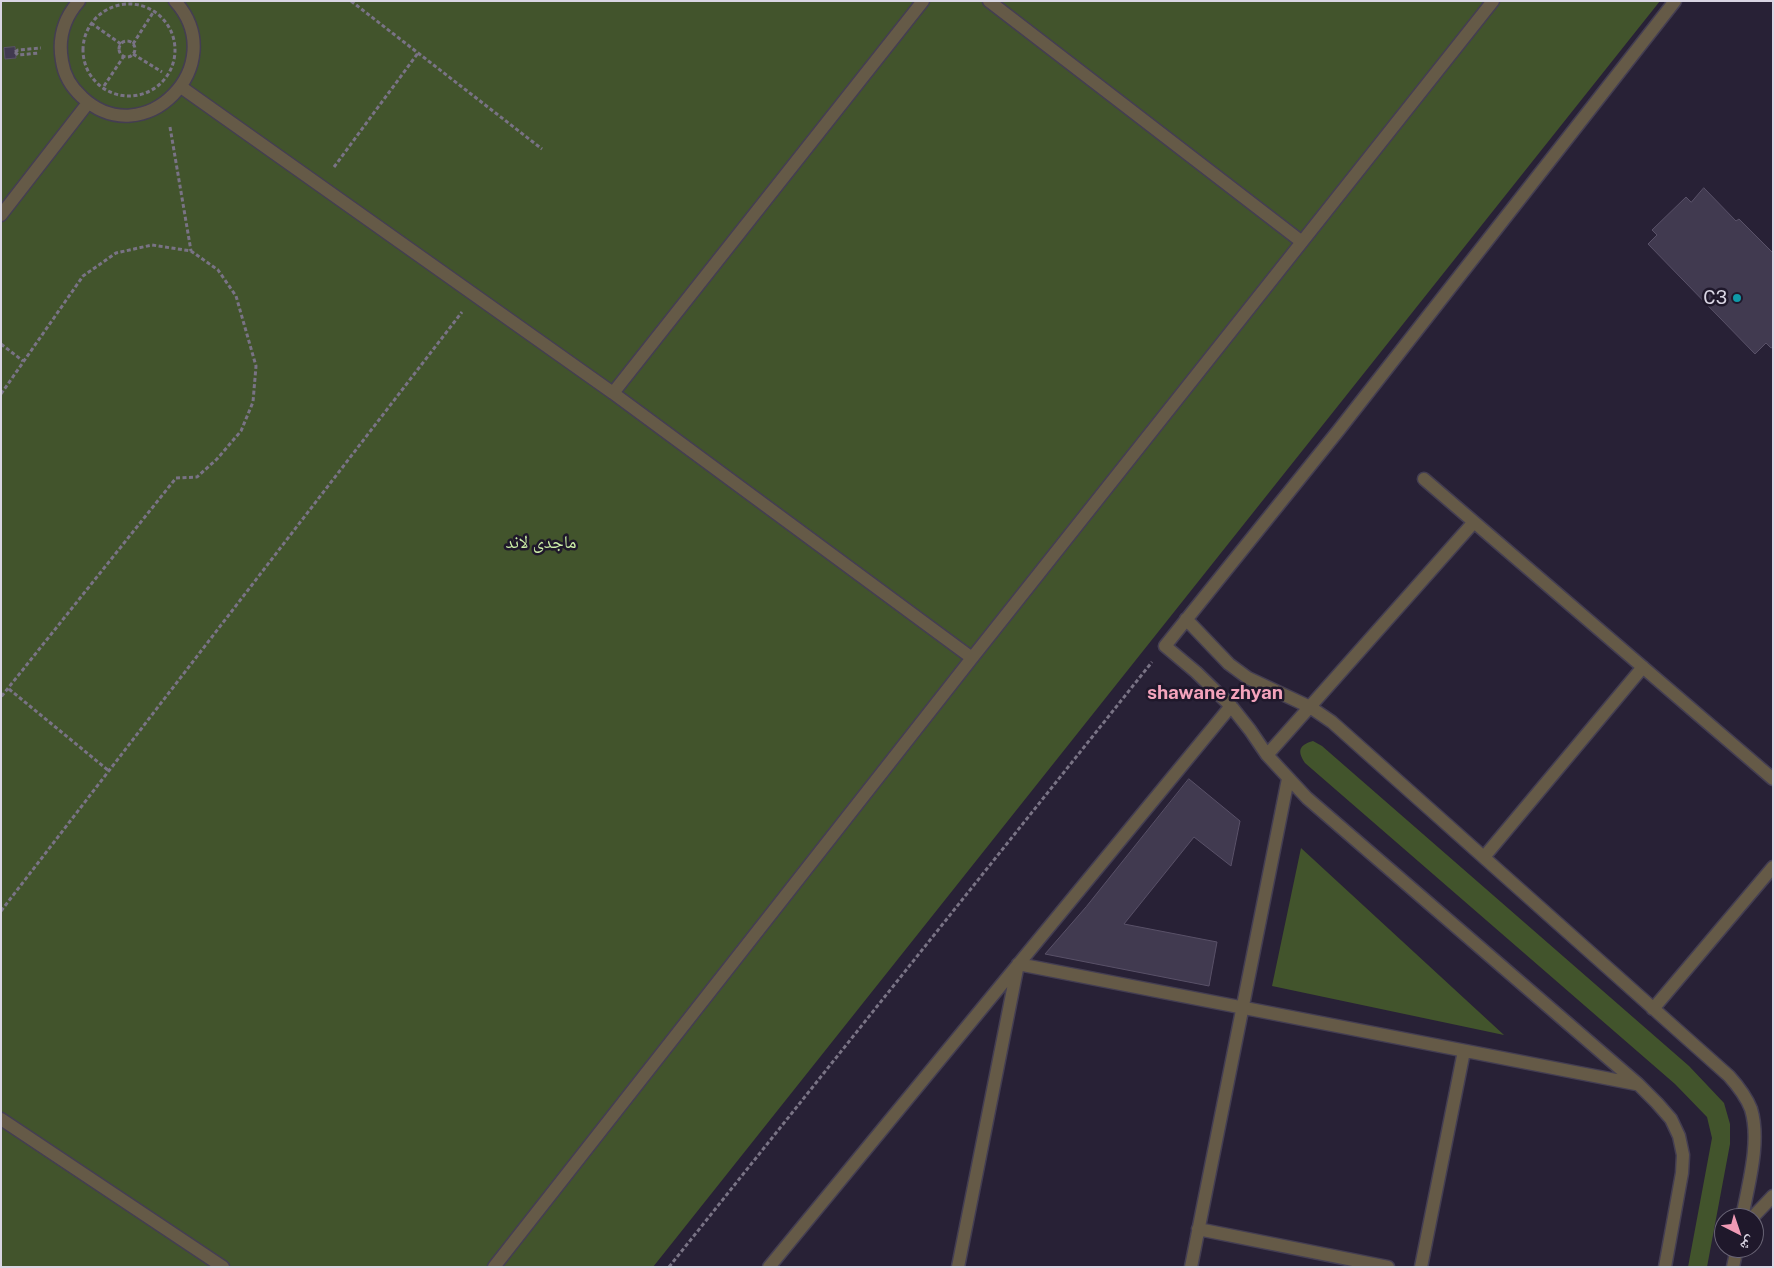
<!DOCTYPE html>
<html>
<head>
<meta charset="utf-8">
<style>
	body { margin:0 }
	#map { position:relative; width:1774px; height:1268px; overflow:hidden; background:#282136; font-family:"Public Sans","Noto Naskh Arabic",sans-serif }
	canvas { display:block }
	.frame { position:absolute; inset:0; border:2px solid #d9d5e3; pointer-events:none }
	.north { position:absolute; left:1714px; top:1208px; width:50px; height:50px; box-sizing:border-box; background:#1f182b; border:1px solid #696475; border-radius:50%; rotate:139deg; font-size:14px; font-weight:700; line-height:20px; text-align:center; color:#d9d5e3 }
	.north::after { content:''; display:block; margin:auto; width:18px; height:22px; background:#f09ab5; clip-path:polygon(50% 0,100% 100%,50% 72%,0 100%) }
</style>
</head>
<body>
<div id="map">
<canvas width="1774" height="1268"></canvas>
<div class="frame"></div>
<div class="north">ش</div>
</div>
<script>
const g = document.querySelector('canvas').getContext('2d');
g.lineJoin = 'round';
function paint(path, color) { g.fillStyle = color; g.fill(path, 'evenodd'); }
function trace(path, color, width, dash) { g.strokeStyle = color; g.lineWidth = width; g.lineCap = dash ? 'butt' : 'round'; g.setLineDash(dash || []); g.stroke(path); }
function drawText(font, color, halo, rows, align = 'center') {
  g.font = font + ' "Public Sans","Noto Naskh Arabic",sans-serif'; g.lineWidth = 5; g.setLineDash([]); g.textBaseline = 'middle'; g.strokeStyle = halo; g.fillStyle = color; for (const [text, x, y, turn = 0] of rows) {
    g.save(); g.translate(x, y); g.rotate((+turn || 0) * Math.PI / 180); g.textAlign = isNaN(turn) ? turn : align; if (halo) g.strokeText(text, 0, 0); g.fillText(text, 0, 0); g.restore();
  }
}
paint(new Path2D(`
	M1 1H1660L653 1267H1Z
	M1313 741 1322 746 1689 1066 1724 1103 1730 1124V1144L1707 1267H1688L1712 1138 1707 1117 1675 1084 1305 763C1297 751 1299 745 1313 741Z
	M1301 848 1504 1035 1272 986Z`), '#42542c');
const building = new Path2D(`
	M15 47 16 58 5 59 4 48Z
	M1704 188 1736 221 1739 219 1773 253V347L1771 348 1766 343 1755 354 1648 244 1657 235 1652 230 1686 197 1691 202Z
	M1189 779 1240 821 1231 866 1194 837 1124 924 1217 942 1209 986 1045 954 1086 907Z`);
paint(building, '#413a50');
trace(building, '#595168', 1);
const minor = new Path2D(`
	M79 1C64 18 58 39 62 61 64 75 71 87 82 97 143 155 233 65 175 1
	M923 1 613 393 972 658
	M989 1 1302 242
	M181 87 613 393
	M1 215 88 103
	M1424 479 1773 779
	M1186 619 1229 664 1248 678 1310 707 1332 722 1729 1076C1738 1086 1746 1096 1751 1109 1761 1142 1748 1185 1742 1218
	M1267 755 1474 522
	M1484 857 1643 667
	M1653 1009 1773 867
	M1 1119 223 1267
	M1752 1218 1773 1196
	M1198 1229 1388 1267
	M494 1267 972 658 1493 1
	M769 1267 1231 706
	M958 1267 1018 964 1636 1084
	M1191 1267 1288 779
	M1421 1267 1464 1051
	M1665 1267 1682 1173 1683 1155 1679 1136 1671 1119 1657 1103 1638 1084 1307 798 1267 755 1250 730 1231 706 1196 672 1165 646 1338 431 1675 1
	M1733 1267 1737 1248`);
trace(minor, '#443e52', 15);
trace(new Path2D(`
	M351 1 542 149
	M83 50a46 46 0 1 1 92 0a46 46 0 1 1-92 0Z
	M91 23 121 44
	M119 49a8 8 0 1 1 16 0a8 8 0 1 1-16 0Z
	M133 44 154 11
	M15 52 18 50 41 48
	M15 52 18 55 39 53
	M133 54 162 72
	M104 86 124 56
	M170 127 191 251
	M334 167 418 53
	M1 344 23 361
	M1 394 83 276 116 253 152 245 191 251 218 270 236 296 256 366 253 402 241 431 217 459 197 477 176 478 1 697
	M9 689 109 771
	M1 911 462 312
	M669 1267 1152 662`), '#797385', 3, [4, 2.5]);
trace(minor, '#655a47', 12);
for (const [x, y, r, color] of [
	[1737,298,5,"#0f9aa8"]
]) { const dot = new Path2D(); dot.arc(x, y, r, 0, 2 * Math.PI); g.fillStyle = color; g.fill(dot); trace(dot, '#1f182b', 2); }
drawText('18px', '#d9d5e3', '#1f182b', [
	["C3",1727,298]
], 'right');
drawText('18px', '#cdf0a7', '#1f182b', [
	["ماجدی لاند",541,542]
]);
drawText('bold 19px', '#f4a3bc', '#1f182b', [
	["shawane zhyan",1215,693]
]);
</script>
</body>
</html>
